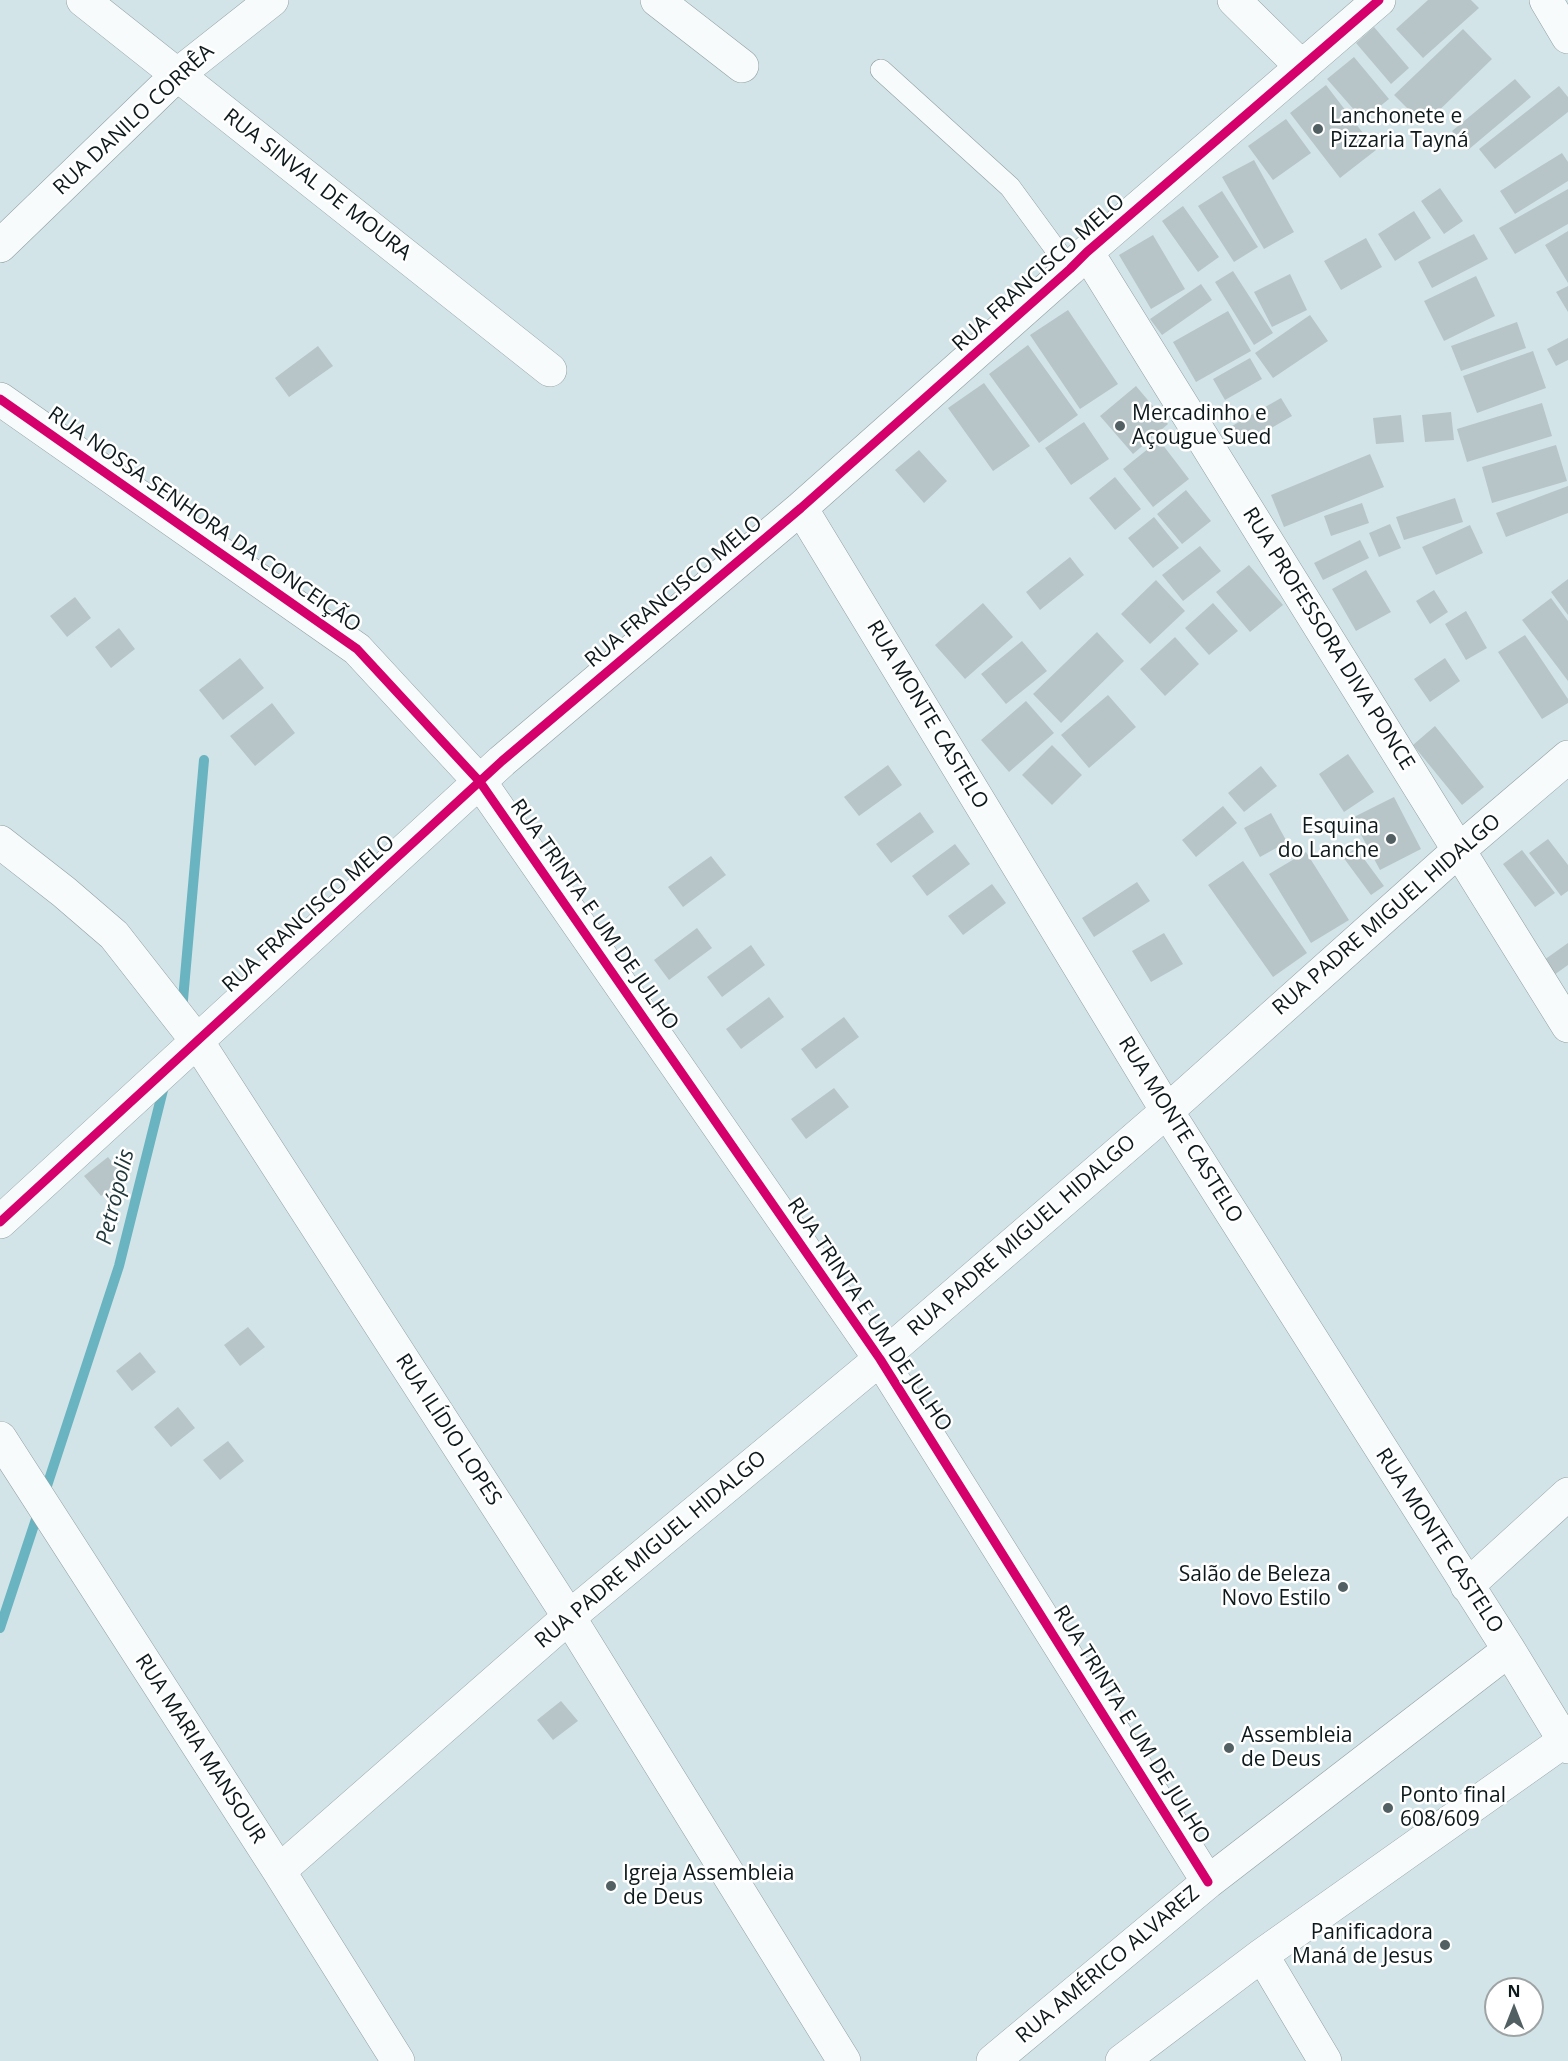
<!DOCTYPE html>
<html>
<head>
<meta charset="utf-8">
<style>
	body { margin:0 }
	#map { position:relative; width:1568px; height:2061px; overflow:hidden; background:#d2e4e8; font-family:"Open Sans",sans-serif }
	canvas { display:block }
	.north { position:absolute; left:1484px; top:1977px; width:60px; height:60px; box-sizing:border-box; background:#fff; border:2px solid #9ea3a4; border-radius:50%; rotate:0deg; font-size:16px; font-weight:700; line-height:24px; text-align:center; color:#0d191b }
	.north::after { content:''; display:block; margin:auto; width:21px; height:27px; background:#526063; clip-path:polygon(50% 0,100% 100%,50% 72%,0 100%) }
</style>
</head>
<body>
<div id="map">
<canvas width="1568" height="2061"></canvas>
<div class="north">N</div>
</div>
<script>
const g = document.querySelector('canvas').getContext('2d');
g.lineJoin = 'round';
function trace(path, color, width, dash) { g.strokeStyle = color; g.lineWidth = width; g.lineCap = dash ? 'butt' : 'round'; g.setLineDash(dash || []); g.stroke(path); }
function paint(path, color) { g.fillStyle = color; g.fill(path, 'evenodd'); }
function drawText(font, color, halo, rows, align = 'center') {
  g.font = font + ' "Open Sans",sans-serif'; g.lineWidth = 5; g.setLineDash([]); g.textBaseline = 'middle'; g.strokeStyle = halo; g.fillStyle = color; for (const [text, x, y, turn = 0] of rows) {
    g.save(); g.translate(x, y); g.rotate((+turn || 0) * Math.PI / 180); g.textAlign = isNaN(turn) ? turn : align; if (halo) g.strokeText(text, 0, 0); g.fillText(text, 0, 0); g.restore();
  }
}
trace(new Path2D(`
	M182 1011 204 760
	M44 1495 119 1266 165 1082
	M0 1628 39 1510`), '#69b4c0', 10);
paint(new Path2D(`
	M1428 0H1471L1479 8 1423 58 1396 29Z
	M1374 27 1409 68 1391 84 1356 43Z
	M1463 29 1492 59 1424 125 1394 95Z
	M1354 57 1389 99 1363 120 1327 79Z
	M1515 79 1531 97 1468 150 1452 131Z
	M1326 85 1376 150 1340 178 1290 113Z
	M1559 86 1568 97V112L1495 169 1479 149Z
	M1286 119 1311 153 1273 180 1248 146Z
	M1562 153 1568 162V181L1515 214 1500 191Z
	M1254 160 1294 232 1264 249 1222 177Z
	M1440 188 1463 221 1444 234 1421 201Z
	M1568 189V224L1515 254 1499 228Z
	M1222 191 1258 247 1234 262 1198 206Z
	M1183 206 1219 257 1198 272 1162 221Z
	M1414 211 1431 238 1395 261 1378 234Z
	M1568 231V283L1545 245Z
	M1474 234 1488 259 1432 288 1418 262Z
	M1153 235 1185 289 1151 309 1119 255Z
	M1366 238 1382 267 1341 290 1324 261Z
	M1233 271 1273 333 1254 345 1215 282Z
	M1290 274 1307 310 1272 327 1254 292Z
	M1476 276 1495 316 1444 341 1424 301Z
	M1201 284 1212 300 1162 335 1150 319Z
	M1568 286V312L1556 292Z
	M1068 310 1118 384 1080 409 1030 335Z
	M1228 311 1251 351 1196 382 1173 342Z
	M1310 315 1328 341 1273 378 1255 353Z
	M1517 322 1526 348 1461 371 1451 346Z
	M1568 338V360L1556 366 1547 349Z
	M1028 345 1078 415 1039 443 989 374Z
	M318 346 333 366 289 397 275 378Z
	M1533 351 1546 388 1477 413 1463 376Z
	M1250 358 1262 379 1225 400 1213 379Z
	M984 383 1030 446 993 471 948 408Z
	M1136 386 1168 424 1133 454 1100 416Z
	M1281 398 1292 416 1242 445 1232 426Z
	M1542 403 1552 436 1467 462 1457 429Z
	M1451 412 1454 440 1425 442 1422 415Z
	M1401 415 1404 442 1376 444 1373 418Z
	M1084 422 1109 459 1071 485 1045 448Z
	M1159 440 1189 479 1153 507 1123 469Z
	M1556 445 1567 481 1492 503 1482 467Z
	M919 450 947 481 924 503 895 470Z
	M1370 454 1384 487 1284 527 1271 495Z
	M1115 477 1141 509 1115 530 1089 498Z
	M1568 486V513L1506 537 1496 513Z
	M1186 490 1211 521 1182 544 1157 514Z
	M1455 498 1463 522 1404 540 1396 517Z
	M1362 503 1369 523 1331 536 1324 516Z
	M1154 517 1179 548 1153 568 1128 538Z
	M1390 524 1401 548 1379 557 1369 533Z
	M1470 525 1483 553 1436 575 1422 547Z
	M1360 540 1369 558 1323 580 1314 563Z
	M1200 546 1221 571 1183 601 1162 575Z
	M1070 557 1084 575 1040 610 1026 592Z
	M1249 565 1283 605 1250 632 1216 592Z
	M1366 570 1391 612 1356 631 1332 589Z
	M1568 579V615L1551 592Z
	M1156 580 1185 611 1150 644 1121 614Z
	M1434 590 1448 612 1430 624 1416 601Z
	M75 597 91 618 67 637 50 616Z
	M1551 598 1568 621V681L1522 620Z
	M983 603 1013 637 965 679 935 645Z
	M1213 603 1238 631 1209 655 1185 628Z
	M1466 611 1487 648 1466 660 1445 624Z
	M119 628 135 649 111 668 95 647Z
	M1097 632 1124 661 1061 723 1033 694Z
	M1525 635 1568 699V703L1542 719 1498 652Z
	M1175 637 1199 664 1165 696 1140 669Z
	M1022 641 1047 671 1006 704 981 674Z
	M240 658 264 688 223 720 199 690Z
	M1445 658 1460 681 1430 702 1414 679Z
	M1108 695 1136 727 1089 768 1061 735Z
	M1026 701 1054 733 1009 772 981 740Z
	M272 703 295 733 255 766 230 736Z
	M1435 726 1484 787 1462 805 1413 745Z
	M1052 745 1082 775 1052 805 1022 775Z
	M1348 754 1374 792 1344 812 1319 774Z
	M888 765 902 785 859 816 844 797Z
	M1261 766 1277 786 1244 812 1228 793Z
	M1394 797 1421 849 1380 870 1352 818Z
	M1223 806 1237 823 1196 857 1182 840Z
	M920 812 934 832 891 863 876 844Z
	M1271 813 1287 842 1260 857 1244 828Z
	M1548 839 1568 865V891L1561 896 1529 853Z
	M955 844 970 864 927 896 912 876Z
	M1356 848 1384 886 1371 895 1343 857Z
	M1522 850 1555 893 1535 907 1503 864Z
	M1306 852 1349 920 1311 943 1269 874Z
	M711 856 726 875 683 907 668 887Z
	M1243 861 1307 953 1273 977 1208 885Z
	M1137 882 1150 901 1094 937 1082 918Z
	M992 884 1006 903 963 935 948 916Z
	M697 928 712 948 669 980 654 960Z
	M1164 933 1183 964 1151 982 1132 951Z
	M1568 943V965L1554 975 1544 960Z
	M751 945 765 965 722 997 707 977Z
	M769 997 784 1017 741 1049 726 1029Z
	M844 1017 859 1037 816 1069 801 1049Z
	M834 1088 849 1107 806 1139 791 1119Z
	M108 1157 124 1177 101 1196 84 1176Z
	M248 1327 265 1347 240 1366 224 1345Z
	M140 1352 156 1372 132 1391 116 1371Z
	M178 1407 195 1428 171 1447 154 1427Z
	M228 1441 244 1461 220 1480 203 1460Z
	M561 1701 578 1721 553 1740 537 1720Z`), '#b7c5c8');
const lane = new Path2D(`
	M881 70 1010 187 1070 269`);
const street = new Path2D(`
	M83 0 550 370
	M657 0 742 66
	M1234 0 1302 67
	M1546 0 1568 37
	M0 246 177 75 272 0
	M1087 252 1568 1026
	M0 399 357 649 480 782 880 1359 1208 1882
	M801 508 1167 1111 1509 1650 1568 1747
	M0 842 64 892 114 935 197 1041 569 1617 844 2061
	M0 1222 502 761 801 508 1070 269 1087 252 1379 0
	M0 1438 279 1871 398 2061
	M1467 1586 1568 1494
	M279 1871 569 1617 880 1359 1167 1111 1459 850 1568 757
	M1262 1955 1325 2061
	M993 2061 1208 1882 1509 1650
	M1122 2061 1262 1955 1564 1741`);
trace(lane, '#909ea0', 22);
trace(street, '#909ea0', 34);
trace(lane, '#f8fbfc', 21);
trace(street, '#f8fbfc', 33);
trace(new Path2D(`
	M0 399 357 649 480 782 880 1359 1208 1882
	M0 1222 502 761 801 508 1070 269 1087 252 1379 0`), '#d6006c', 9);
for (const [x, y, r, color] of [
	[1318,129,6,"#526063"],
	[1120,426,6,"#526063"],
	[1391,839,6,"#526063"],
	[1343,1587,6,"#526063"],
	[1229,1748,6,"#526063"],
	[1388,1808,6,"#526063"],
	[611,1886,6,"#526063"],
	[1445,1945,6,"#526063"]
]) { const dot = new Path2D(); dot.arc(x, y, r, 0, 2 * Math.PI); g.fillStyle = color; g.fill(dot); trace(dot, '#fff', 2); }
drawText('21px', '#0d191b', '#fff', [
	["Lanchonete e",1330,117],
	["Pizzaria Tayná",1330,141],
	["Mercadinho e",1132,414],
	["Açougue Sued",1132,438],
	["Esquina",1379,827,"right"],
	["do Lanche",1379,851,"right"],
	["Salão de Beleza",1331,1575,"right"],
	["Novo Estilo",1331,1599,"right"],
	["Assembleia",1241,1736],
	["de Deus",1241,1760],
	["Ponto final",1400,1796],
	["608/609",1400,1820],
	["Igreja Assembleia",623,1874],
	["de Deus",623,1898],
	["Panificadora",1433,1933,"right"],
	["Maná de Jesus",1433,1957,"right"]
], 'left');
drawText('21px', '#0d191b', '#fff', [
	["RUA DANILO CORRÊA",134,120,-43],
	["RUA SINVAL DE MOURA",317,185,38],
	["RUA FRANCISCO MELO",1039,273,-42],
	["RUA NOSSA SENHORA DA CONCEIÇÃO",204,520,35],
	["RUA FRANCISCO MELO",674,592,-40],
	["RUA PROFESSORA DIVA PONCE",1328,639,58],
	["RUA MONTE CASTELO",927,715,59],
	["RUA FRANCISCO MELO",309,914,-42],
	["RUA TRINTA E UM DE JULHO",594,915,55],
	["RUA PADRE MIGUEL HIDALGO",1387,915,-41],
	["RUA MONTE CASTELO",1180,1130,58],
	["RUA PADRE MIGUEL HIDALGO",1022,1236,-41],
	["RUA TRINTA E UM DE JULHO",869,1315,56],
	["RUA ILÍDIO LOPES",448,1430,57],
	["RUA MONTE CASTELO",1439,1541,57],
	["RUA PADRE MIGUEL HIDALGO",651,1550,-40],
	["RUA TRINTA E UM DE JULHO",1131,1725,58],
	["RUA MARIA MANSOUR",200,1749,57],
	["RUA AMÉRICO ALVAREZ",1108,1965,-40]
]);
drawText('italic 22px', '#20373b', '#fff', [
	["Petrópolis",116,1197,-76]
]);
</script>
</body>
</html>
